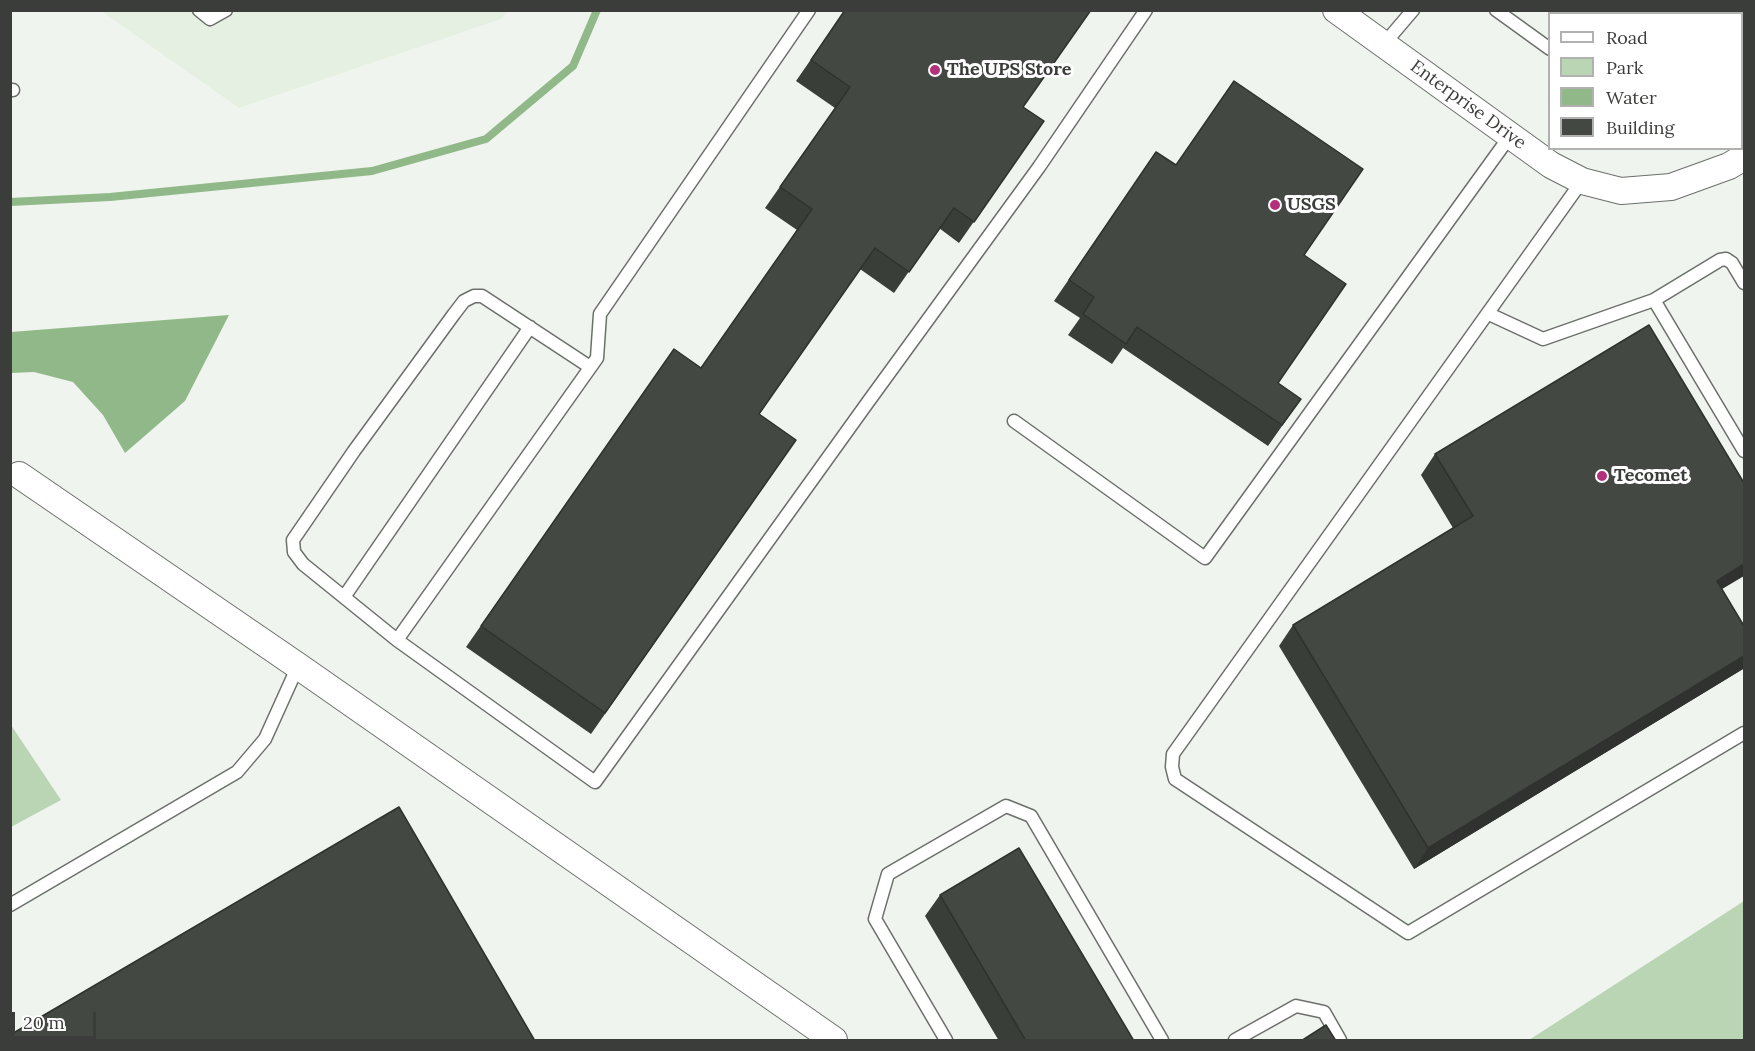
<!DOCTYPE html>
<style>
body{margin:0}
#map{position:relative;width:1755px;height:1051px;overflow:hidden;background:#eff4ee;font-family:Lora,serif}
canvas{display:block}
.frame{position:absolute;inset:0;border:12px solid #3b3d3a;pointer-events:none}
.legend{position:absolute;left:1548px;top:12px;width:195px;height:138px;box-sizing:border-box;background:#fff;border:2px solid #b1b1b0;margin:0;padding:8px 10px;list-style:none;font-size:18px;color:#3b3d3a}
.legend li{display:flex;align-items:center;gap:12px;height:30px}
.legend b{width:30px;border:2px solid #b1b1b0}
.scale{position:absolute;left:12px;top:1012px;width:84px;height:27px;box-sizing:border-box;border:3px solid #3b3d3a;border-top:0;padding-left:8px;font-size:18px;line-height:21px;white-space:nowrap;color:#3b3d3a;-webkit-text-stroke:4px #fff;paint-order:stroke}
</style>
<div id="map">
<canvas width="1755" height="1051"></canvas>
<div class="frame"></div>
<ul class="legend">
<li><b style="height:8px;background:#fff"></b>Road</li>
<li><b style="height:16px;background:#bad5b4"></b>Park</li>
<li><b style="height:16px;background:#91b888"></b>Water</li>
<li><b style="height:16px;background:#434842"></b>Building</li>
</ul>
<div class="scale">20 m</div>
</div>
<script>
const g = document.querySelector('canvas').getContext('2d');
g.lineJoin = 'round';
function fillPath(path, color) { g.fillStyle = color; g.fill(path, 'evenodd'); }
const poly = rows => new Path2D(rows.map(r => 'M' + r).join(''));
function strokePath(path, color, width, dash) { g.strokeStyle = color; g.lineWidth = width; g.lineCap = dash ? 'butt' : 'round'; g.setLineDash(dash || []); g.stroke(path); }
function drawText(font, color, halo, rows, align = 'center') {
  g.font = font + ' Lora,serif'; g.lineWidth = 6; g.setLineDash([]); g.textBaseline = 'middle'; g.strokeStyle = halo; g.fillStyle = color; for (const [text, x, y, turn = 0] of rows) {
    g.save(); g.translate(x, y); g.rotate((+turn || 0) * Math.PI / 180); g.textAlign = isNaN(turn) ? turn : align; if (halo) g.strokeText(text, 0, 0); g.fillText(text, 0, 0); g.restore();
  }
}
const built = poly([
 [101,11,508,11,501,19,239,108]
]);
const green = poly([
 [11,725,61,800,11,827,10,827],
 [1744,901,1744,1040,1529,1040]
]);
const water = poly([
 [229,315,185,401,125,453,103,415,73,382,34,372,11,373,11,332]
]);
const stream = poly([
 [10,202,110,197,372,171,486,139,573,66,597,10]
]);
const service = poly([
 [199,10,210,19,226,10],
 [809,10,600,314,597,358,397,640,595,782,868,402,1039,167,1146,10],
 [1496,10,1550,49],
 [1384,44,1413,10],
 [1742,52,1744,50],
 [10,90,13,90],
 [1582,181,1173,754,1172,767,1175,779,1408,933,1744,733],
 [1654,300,1744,451],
 [1489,314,1543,339,1654,300,1720,260,1726,259,1732,263,1744,283],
 [1014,421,1205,558,1510,136],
 [344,597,530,327],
 [397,640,303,564,294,552,293,540,354,451,454,314,464,301,474,296,482,296,590,367],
 [10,905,237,772,265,739,298,666],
 [946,1040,875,919,888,874,1006,806,1031,816,1162,1040],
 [1235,1040,1296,1006,1324,1012,1340,1040]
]);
const minor = poly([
 [1336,10,1551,165,1582,181,1621,191,1671,187,1729,166,1744,157],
 [19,475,298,666,834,1040]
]);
const wall = poly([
 [845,10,1023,107,1044,121,959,243,939,228,894,293,860,269,759,414,796,440,591,734,466,647,674,349,701,368,797,230,765,208,835,108,796,81],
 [1611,10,1684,10,1682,14,1611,14],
 [1156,152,1304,255,1278,383,1301,399,1268,446,1123,348,1112,364,1068,335,1080,318,1054,301],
 [1435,454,1722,589,1744,626,1744,667,1743,669,1414,869,1279,646,1293,625,1453,528,1421,475],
 [940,895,1134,1041,999,1041,925,916]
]);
const shadedWall = poly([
 [1650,10,1684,10,1682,14,1636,14],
 [1744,564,1744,576,1702,601,1717,581],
 [1744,656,1744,667,1743,669,1414,869,1428,848]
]);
const building = poly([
 [845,10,1091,10,1023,107,1044,121,974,222,954,208,909,272,875,248,759,414,796,440,605,713,481,626,674,349,701,368,812,209,780,187,850,87,811,60,845,10],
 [1630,10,1650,10,1636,14,1630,14,1630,10],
 [1234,81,1363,169,1304,255,1346,284,1278,383,1301,399,1282,425,1137,327,1126,344,1083,314,1094,297,1069,280,1156,152,1176,165,1234,81],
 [1649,325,1744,483,1744,564,1717,581,1744,626,1744,656,1428,848,1293,625,1473,516,1435,454,1649,325],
 [399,807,535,1041,10,1041,10,1035,399,807],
 [1019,848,1134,1041,1026,1041,940,895,1019,848],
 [1326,1025,1336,1041,1301,1041,1326,1025]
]);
const markers = [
 [935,70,6,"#b3317b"],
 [1275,205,6,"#b3317b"],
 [1602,476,6,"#b3317b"]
];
const poiNames = [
 ["The UPS Store",947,70],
 ["USGS",1287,205],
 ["Tecomet",1614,476]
];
const streetNames = [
 ["Enterprise Drive",1468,105,36]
];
fillPath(built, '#e5f0e2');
fillPath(green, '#bad5b4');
fillPath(water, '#91b888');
strokePath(stream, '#91b888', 8);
strokePath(service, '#6b706a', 15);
strokePath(minor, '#6b706a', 28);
strokePath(service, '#fff', 12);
strokePath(minor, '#fff', 26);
fillPath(wall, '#3a3e39');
fillPath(shadedWall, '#2f322e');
fillPath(building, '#434842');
strokePath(building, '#2f322e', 1.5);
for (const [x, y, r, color] of markers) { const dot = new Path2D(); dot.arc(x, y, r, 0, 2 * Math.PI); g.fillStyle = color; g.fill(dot); strokePath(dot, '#fff', 2); }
drawText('bold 18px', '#3b3d3a', '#fff', poiNames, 'left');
drawText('18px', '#3b3d3a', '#fff', streetNames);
</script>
